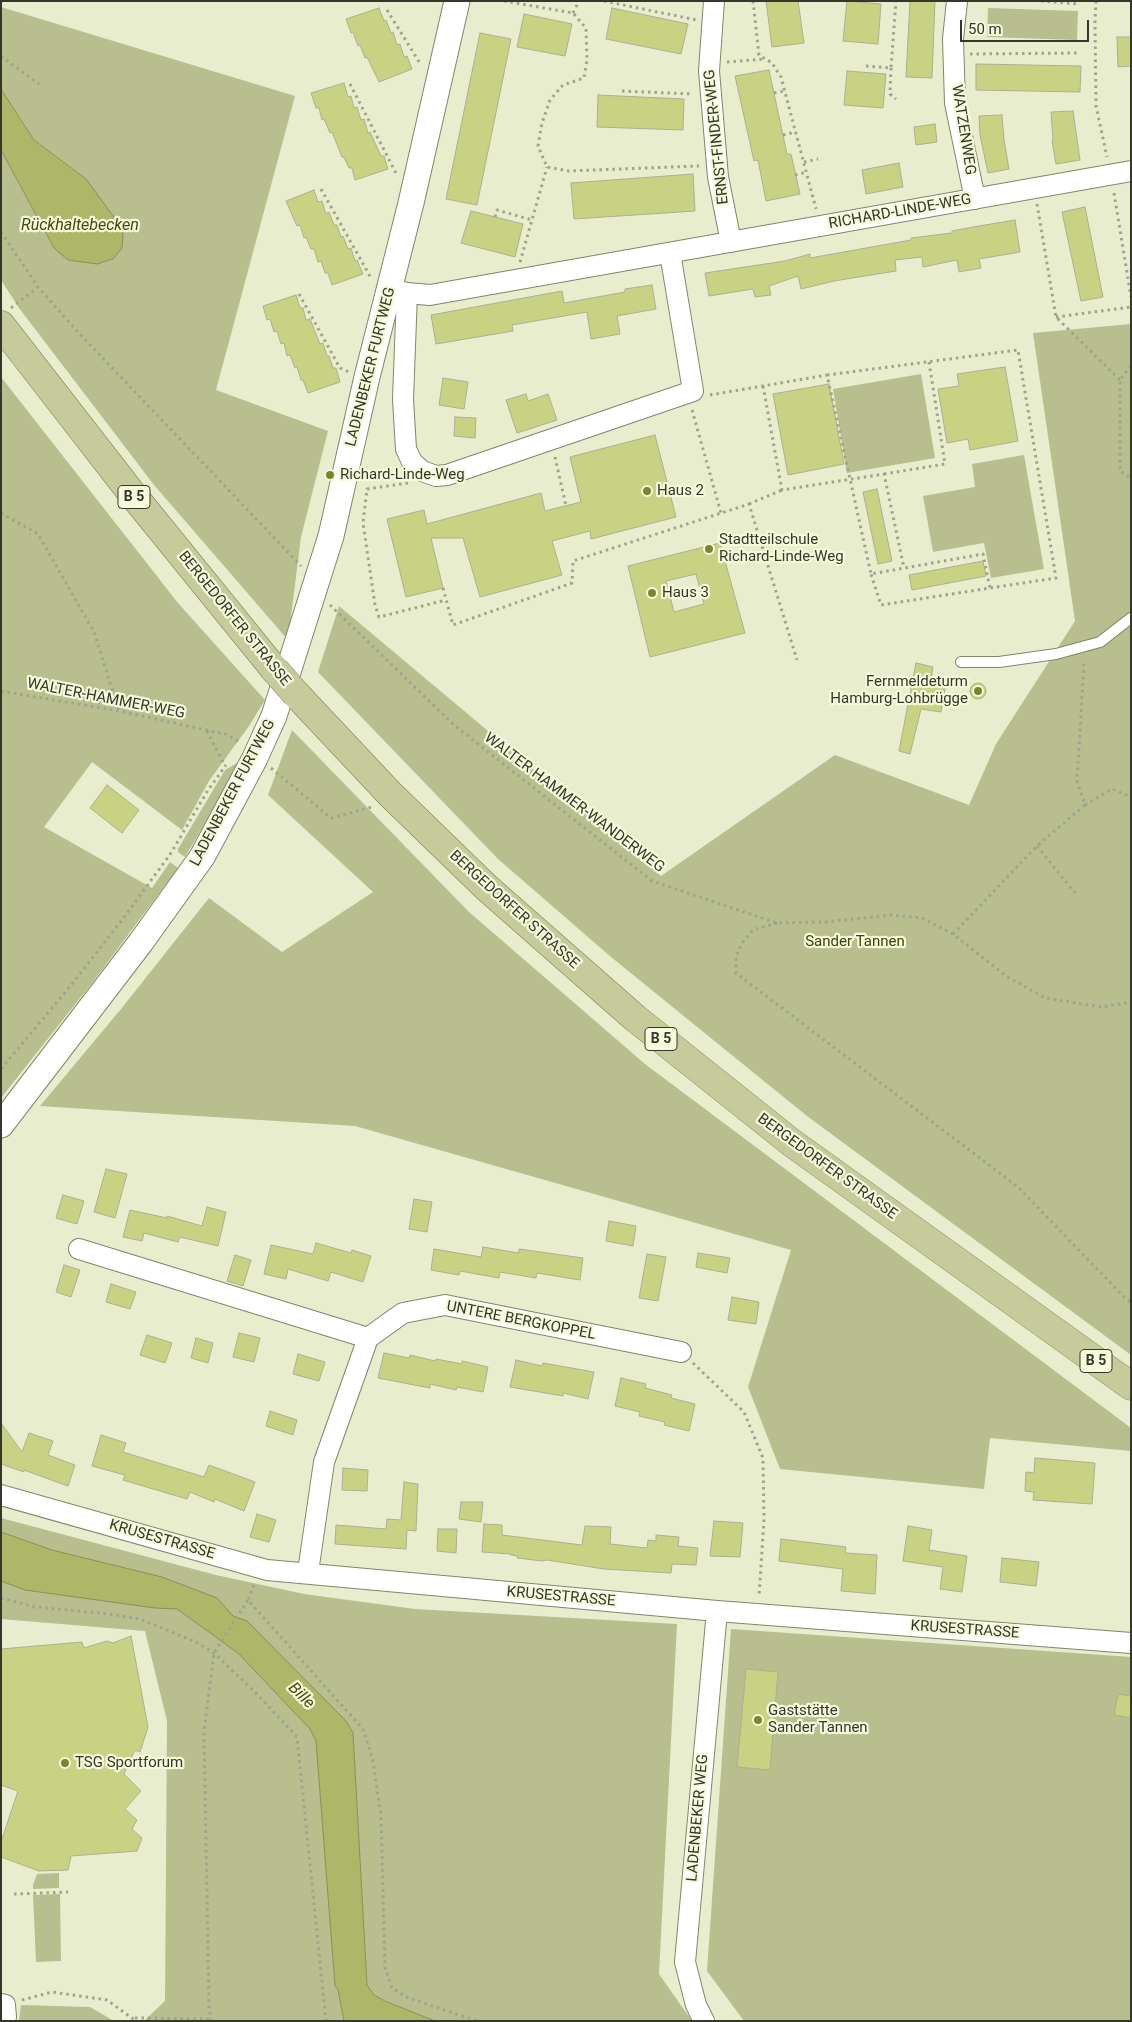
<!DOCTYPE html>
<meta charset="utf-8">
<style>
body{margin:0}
#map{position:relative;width:1132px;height:2022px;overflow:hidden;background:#e8edcd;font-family:Roboto,sans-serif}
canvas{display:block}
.frame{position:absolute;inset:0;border:2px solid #36372b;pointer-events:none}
.scale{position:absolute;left:960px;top:20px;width:129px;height:22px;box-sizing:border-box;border:2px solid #36372b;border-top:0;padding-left:6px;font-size:15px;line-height:18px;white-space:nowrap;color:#36372b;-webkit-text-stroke:4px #f5fada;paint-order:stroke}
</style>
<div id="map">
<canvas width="1132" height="2022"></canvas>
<div class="frame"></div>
<div class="scale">50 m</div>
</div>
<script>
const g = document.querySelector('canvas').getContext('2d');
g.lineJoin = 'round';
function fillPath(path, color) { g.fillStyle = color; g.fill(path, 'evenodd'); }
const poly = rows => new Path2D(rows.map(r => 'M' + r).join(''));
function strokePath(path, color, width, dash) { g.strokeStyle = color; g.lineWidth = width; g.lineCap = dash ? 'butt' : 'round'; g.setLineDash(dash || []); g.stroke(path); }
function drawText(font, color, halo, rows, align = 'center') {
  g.font = font + ' Roboto,sans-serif'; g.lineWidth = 4.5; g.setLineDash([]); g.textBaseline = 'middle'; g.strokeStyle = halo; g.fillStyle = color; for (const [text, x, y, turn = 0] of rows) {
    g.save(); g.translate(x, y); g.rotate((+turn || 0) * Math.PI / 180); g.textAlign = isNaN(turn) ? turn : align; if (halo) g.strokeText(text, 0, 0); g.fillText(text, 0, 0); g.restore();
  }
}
const green = poly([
 [1,7,295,96,216,390,328,431,301,537,288,640,154,485,19,308,1,280,1,150,54,248,86,179,34,140,1,89],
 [988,8,1078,11,1077,40,987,37],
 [1131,324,1131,1355,807,1116,611,957,498,859,318,672,339,606,661,876,835,755,969,805,996,744,1075,621,1033,333],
 [921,374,935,458,847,473,833,389],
 [1,377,178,603,265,700,249,726,209,781,182,830,92,762,44,827,152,888,170,862,178,868,92,983,1,1098],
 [1024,455,1044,569,991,578,984,543,933,552,923,496,975,487,972,464],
 [292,730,469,912,645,1064,1131,1428,1131,1451,990,1438,984,1489,780,1469,748,1387,791,1250,355,1126,40,1106,121,1009,209,898,282,952,373,892,268,795],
 [237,763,237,768,185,857,178,852,178,849,225,770],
 [1,1518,216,1575,304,1594,415,1609,677,1624,659,1974,692,2021,435,2021,385,2001,374,1995,367,1985,338,1990,344,2021,144,2021,165,2001,167,1721,145,1631,1,1619],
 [731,1629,1131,1657,1131,2021,744,2021,707,1971],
 [59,1873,59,1888,33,1889,33,1885,37,1874],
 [60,1894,61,1961,36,1962,33,1895],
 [21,2005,90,2007,114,2021,19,2021]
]);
const water = poly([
 [1,89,34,140,86,179,119,224,123,235,122,248,113,259,97,264,68,260,54,248,1,150,1,89],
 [1,1532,52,1550,162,1577,217,1598,233,1616,247,1621,346,1721,353,1733,367,1985,374,1995,385,2001,435,2021,344,2021,338,1990,335,1986,316,1741,310,1729,238,1653,177,1609,155,1608,25,1590,1,1581,1,1532]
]);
const building = poly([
 [766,1,798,1,804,43,772,47,766,1],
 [847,1,881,4,878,44,843,41,847,1],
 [910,1,935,1,932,78,906,77,910,1],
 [379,8,384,21,386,20,391,33,393,32,397,45,400,44,404,57,407,56,412,69,379,82,367,57,365,58,360,45,358,46,353,32,351,33,346,19,379,8],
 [612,8,688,24,681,54,606,39,612,8],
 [524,14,572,24,565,56,517,47,524,14],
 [480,33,511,39,477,205,446,199,480,33],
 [1117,37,1131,37,1131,66,1118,67,1117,37],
 [976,64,1081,66,1080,92,976,90,976,64],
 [769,70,787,154,791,154,800,194,766,201,758,160,754,161,735,76,769,70],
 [847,71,886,74,883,108,844,105,847,71],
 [344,83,348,97,351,96,354,108,357,107,361,120,364,119,368,133,370,132,381,156,384,156,388,169,355,180,352,168,349,168,344,157,342,157,332,132,330,133,324,119,322,120,319,108,316,108,311,93,344,83],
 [598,95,684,99,683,130,597,127,598,95],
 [1073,111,1080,160,1056,164,1052,141,1053,141,1051,112,1073,111],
 [1002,115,1004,140,1009,169,988,173,980,135,979,116,1002,115],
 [935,124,937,142,916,145,914,127,935,124],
 [899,163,903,187,866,194,862,170,899,163],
 [693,174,695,211,574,219,571,183,693,174],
 [314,190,318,202,322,201,326,214,329,212,334,225,337,225,341,237,343,236,348,249,351,248,355,261,357,260,363,274,332,285,328,273,325,273,321,261,318,262,314,249,311,249,306,237,304,238,300,225,297,226,286,201,314,190],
 [1085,207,1103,297,1081,301,1062,212,1085,207],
 [471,211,523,224,515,257,461,243,471,211],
 [1015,220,1020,252,979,259,981,268,959,272,957,260,923,267,922,257,895,260,896,271,834,281,801,289,798,276,769,286,771,295,755,297,753,289,709,296,705,273,785,261,810,254,810,258,911,240,911,238,952,233,952,231,973,227,1015,220],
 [652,285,656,309,617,316,620,334,591,339,587,312,512,325,513,331,436,344,431,315,562,291,564,303,625,292,625,289,652,285],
 [296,295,300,308,303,308,306,320,310,319,320,344,323,343,327,356,329,356,333,368,336,368,340,382,308,393,303,380,301,380,297,367,295,368,290,355,287,356,284,343,281,344,277,331,274,332,270,319,267,320,263,306,296,295],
 [1005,367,1018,441,970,450,968,439,947,443,938,389,959,386,957,374,1005,367],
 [443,378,468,382,464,409,439,405,443,378],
 [829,384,844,464,788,475,773,394,829,384],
 [526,394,528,401,548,394,557,420,517,433,506,400,526,394],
 [455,417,476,418,475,438,454,436,455,417],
 [655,435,676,517,591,539,590,531,552,541,562,575,480,597,463,538,431,538,443,588,406,597,387,519,424,510,427,524,541,493,545,511,581,502,570,457,655,435],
 [877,489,892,561,878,564,863,492,877,489],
 [720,543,745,633,650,657,628,566,720,543],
 [696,574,704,604,674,612,666,581,696,574],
 [983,561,986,576,912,590,909,575,983,561],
 [916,663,933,667,931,680,946,683,941,712,921,709,910,754,899,751,916,663],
 '970 691a8 8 0 1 1 16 0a8 8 0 1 1-16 0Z',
 [107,785,139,810,122,833,90,808,107,785],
 [106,1169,127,1174,115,1218,94,1212,106,1169],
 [63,1195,84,1201,77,1224,56,1218,63,1195],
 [414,1199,432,1202,427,1232,409,1229,414,1199],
 [207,1207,226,1212,218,1246,180,1237,178,1242,144,1233,142,1241,123,1237,130,1210,167,1218,167,1216,202,1226,207,1207],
 [609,1221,636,1226,633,1246,606,1241,609,1221],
 [316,1243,351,1253,352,1250,371,1256,363,1282,331,1272,328,1281,288,1269,286,1279,264,1274,271,1245,313,1254,316,1243],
 [483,1247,519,1253,519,1249,583,1258,580,1280,537,1273,536,1278,500,1272,499,1278,460,1271,459,1275,431,1270,434,1249,481,1257,483,1247],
 [698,1253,730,1258,727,1273,696,1267,698,1253],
 [647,1254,666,1257,658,1301,639,1298,647,1254],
 [235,1255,251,1260,243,1286,227,1281,235,1255],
 [64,1265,80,1270,71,1297,56,1292,64,1265],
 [111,1284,136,1292,130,1309,106,1302,111,1284],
 [732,1297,759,1302,756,1324,728,1320,732,1297],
 [239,1333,260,1338,254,1362,233,1357,239,1333],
 [147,1335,172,1343,165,1363,140,1355,147,1335],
 [196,1338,213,1343,208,1363,191,1358,196,1338],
 [384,1353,409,1358,410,1355,435,1361,436,1359,462,1364,462,1361,488,1367,483,1392,457,1387,456,1390,430,1384,430,1388,378,1378,384,1353],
 [298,1354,325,1362,319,1381,293,1374,298,1354],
 [516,1360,542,1366,543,1363,594,1372,588,1399,563,1393,563,1396,510,1387,516,1360],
 [621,1378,646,1384,645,1388,672,1395,671,1398,695,1404,689,1431,664,1425,665,1422,639,1416,640,1412,615,1406,621,1378],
 [270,1411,297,1420,293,1435,266,1426,270,1411],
 [1,1423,22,1452,29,1433,53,1441,48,1455,75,1465,68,1486,24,1470,24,1472,1,1464,1,1423],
 [101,1435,126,1443,123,1452,204,1477,209,1465,255,1482,244,1511,215,1499,214,1502,190,1492,187,1499,123,1480,125,1475,92,1466,101,1435],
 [1035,1458,1095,1463,1092,1504,1033,1500,1034,1492,1025,1491,1026,1472,1034,1473,1035,1458],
 [343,1468,368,1470,367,1491,342,1490,343,1468],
 [404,1482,418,1484,416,1531,407,1530,406,1549,335,1544,336,1525,386,1529,387,1519,401,1520,404,1482],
 [461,1502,483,1502,481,1522,459,1519,461,1502],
 [257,1514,276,1520,269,1542,250,1537,257,1514],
 [714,1521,743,1523,740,1557,710,1556,714,1521],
 [484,1524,502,1525,502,1535,582,1545,585,1526,611,1527,610,1544,647,1548,648,1540,656,1541,656,1535,679,1537,678,1546,698,1548,696,1565,672,1564,671,1573,604,1569,547,1560,542,1561,517,1558,518,1556,511,1555,511,1554,482,1552,484,1524],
 [908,1526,932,1530,929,1550,967,1556,962,1592,940,1589,943,1567,903,1561,908,1526],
 [438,1529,457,1529,456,1553,437,1551,438,1529],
 [781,1539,846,1547,845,1553,877,1555,875,1594,841,1591,843,1569,779,1561,781,1539],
 [1002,1558,1039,1562,1036,1586,1000,1582,1002,1558],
 [131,1636,148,1727,140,1752,135,1750,124,1774,141,1791,125,1809,137,1820,132,1829,142,1838,137,1851,71,1856,68,1870,39,1871,1,1857,1,1842,18,1791,1,1785,1,1649,82,1642,84,1648,107,1641,113,1643,131,1636],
 [746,1669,778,1672,770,1770,737,1767,746,1669],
 [1118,1694,1131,1696,1131,1718,1114,1715,1118,1694]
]);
const path = poly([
 [504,1,573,13,586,28,587,60,584,78,563,85,550,100,542,123,538,146,547,167,569,171,699,166],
 [604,1,697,20],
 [753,1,759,55,772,63,781,77,816,209],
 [1041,1,1080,4],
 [1096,1,1095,20,1096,106,1107,157],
 [387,10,421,65],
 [573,13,579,1],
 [970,54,1077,53],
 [1,56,39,84],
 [727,62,764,59],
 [866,66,891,68,896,1],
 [891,68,890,94,896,99],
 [350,84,397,175],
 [622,91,693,94],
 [774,93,785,91],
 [783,135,796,132],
 [804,162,818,159],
 [795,175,807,172],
 [321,189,371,278],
 [1114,193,1131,297],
 [1037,204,1056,317,1120,380],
 [495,217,497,210,532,220],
 [1,232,38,287,77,331,301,566],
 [520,262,547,167],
 [299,294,340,368,349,372],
 [11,308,38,287],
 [1056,317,1131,307],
 [1131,366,1120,380,1120,471,1131,478],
 [827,375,1018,350,1056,578,990,588],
 [763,386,782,490,884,474,904,568],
 [710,395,827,375,871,574,983,554,990,588,881,605,871,574],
 [692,410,721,513],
 [555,457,566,506],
 [884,474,945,464,929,362],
 [408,483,367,489,363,523,375,605,379,617,446,600],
 [749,504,782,490],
 [1,513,38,534,94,632,119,711],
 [443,588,453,625,572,583,573,561,749,504,797,660],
 [330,605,454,725,652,881,777,923,825,922,891,915,922,918,953,934,1006,976,1045,998,1101,1007,1131,1002],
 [1,691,119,711,225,734,240,742],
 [207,731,225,766],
 [271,768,331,818,372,807],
 [1085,805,1112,789,1131,797],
 [1037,846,1075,893],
 [777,923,753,930,743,942,736,956,736,973,1018,1187,1126,1299,1131,1302],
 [953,934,1037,846,1085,805,1077,781,1084,663,1086,660],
 [1,1069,72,984,125,916,171,853,208,790,226,765],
 [693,1363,744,1412,763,1458,764,1520,759,1596],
 [254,1585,248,1600,363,1729,373,1761,381,1816,385,1968,392,1988,406,1997,477,2021],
 [1,1598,35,1607,109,1614,140,1619,196,1642,214,1653,255,1692,297,1737,326,2021],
 [14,1894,68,1892],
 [22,2000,52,1992,107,2000,136,2021],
 [135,2018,211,2019],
 [211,2021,209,2007,204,1732,214,1653,248,1600]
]);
const service = poly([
 [961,662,999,662,1056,654,1100,642,1131,618]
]);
const minor = poly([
 [714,1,709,71,718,177,731,242],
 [957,1,953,39,955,103,975,199],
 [390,289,407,293,430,295,1131,171],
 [407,293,403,399,406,449,412,462,422,471,436,476,447,475,693,391,670,253],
 [79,1249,368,1338,403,1313,445,1305,681,1352],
 [1,1495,267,1570,717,1611,1131,1643],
 [308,1572,324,1462,368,1338],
 [1,2004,5,2005,6,2017,4,2021],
 [704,2021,696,2005,685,1962,717,1611]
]);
const tertiary = poly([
 [1,1125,141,942,202,857,254,760,274,716,331,536,367,377,411,203,457,1]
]);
const primary = poly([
 [1,325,133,495,275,670],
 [296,694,390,794,487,888,635,1018,792,1143,1131,1386]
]);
const primaryBridge = poly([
 [275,670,296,694]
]);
const markers = [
 [330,475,5,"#7d8430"],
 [647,491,5,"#7d8430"],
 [709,549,5,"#7d8430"],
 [652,593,5,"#7d8430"],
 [978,691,5,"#7d8430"],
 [758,1720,5,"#7d8430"],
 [65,1763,5,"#7d8430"]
];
const shields = [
 [134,497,32],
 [661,1039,32],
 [1096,1361,32]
];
const shieldNames = [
 ["B 5",134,497],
 ["B 5",661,1039],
 ["B 5",1096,1361]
];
const streetNames = [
 ["WATZENWEG",963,130,81],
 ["ERNST-FINDER-WEG",717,137,-96],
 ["RICHARD-LINDE-WEG",900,212,-10],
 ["LADENBEKER FURTWEG",371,367,-76],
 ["BERGEDORFER STRASSE",234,619,51],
 ["WALTER-HAMMER-WEG",106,699,11],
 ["LADENBEKER FURTWEG",233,793,-62],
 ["WALTER HAMMER-WANDERWEG",574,803,37],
 ["BERGEDORFER STRASSE",514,910,42],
 ["BERGEDORFER STRASSE",827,1167,36],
 ["UNTERE BERGKOPPEL",521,1321,11],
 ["KRUSESTRASSE",162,1540,16],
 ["KRUSESTRASSE",561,1597,5],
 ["KRUSESTRASSE",965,1630,4],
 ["LADENBEKER WEG",698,1818,-85]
];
const poiNames = [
 ["Richard-Linde-Weg",340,475],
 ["Haus 2",657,491],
 ["Stadtteilschule",719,540],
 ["Richard-Linde-Weg",719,557],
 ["Haus 3",662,593],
 ["Fernmeldeturm",968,682,"right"],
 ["Hamburg-Lohbrügge",968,699,"right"],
 ["Gaststätte",768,1711],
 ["Sander Tannen",768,1728],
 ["TSG Sportforum",75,1763]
];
const parkNames = [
 ["Sander Tannen",855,942]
];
const waterNames = [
 ["Rückhaltebecken",80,226],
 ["Bille",301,1696,45]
];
fillPath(green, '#b8be8e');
fillPath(water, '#aeb668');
strokePath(water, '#8a9056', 1);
fillPath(building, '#c9d283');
strokePath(building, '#abaf91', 1);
strokePath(service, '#828669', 12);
strokePath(minor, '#828669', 22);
strokePath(tertiary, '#828669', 27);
strokePath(primary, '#7c8148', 29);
strokePath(path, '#a0a38b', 3, [2.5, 4]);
strokePath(service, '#fff', 10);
strokePath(minor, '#fff', 20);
strokePath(tertiary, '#fff', 25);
strokePath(primary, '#c7cb9b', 28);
strokePath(primaryBridge, '#7c8148', 29, []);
strokePath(primaryBridge, '#c7cb9b', 28);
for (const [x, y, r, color] of markers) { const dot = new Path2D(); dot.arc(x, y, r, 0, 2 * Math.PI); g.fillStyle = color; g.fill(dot); strokePath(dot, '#f5fada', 2); }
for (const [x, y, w] of shields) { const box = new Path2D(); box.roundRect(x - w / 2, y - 11.5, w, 23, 4); g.fillStyle = '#f5fada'; g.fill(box); strokePath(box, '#36372b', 1); }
drawText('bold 14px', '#36372b', null, shieldNames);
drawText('15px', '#36372b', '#f5fada', streetNames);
drawText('15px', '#36372b', '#f5fada', poiNames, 'left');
drawText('15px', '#3f4304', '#f5fada', parkNames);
drawText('italic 16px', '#454a0e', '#f5fada', waterNames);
</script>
